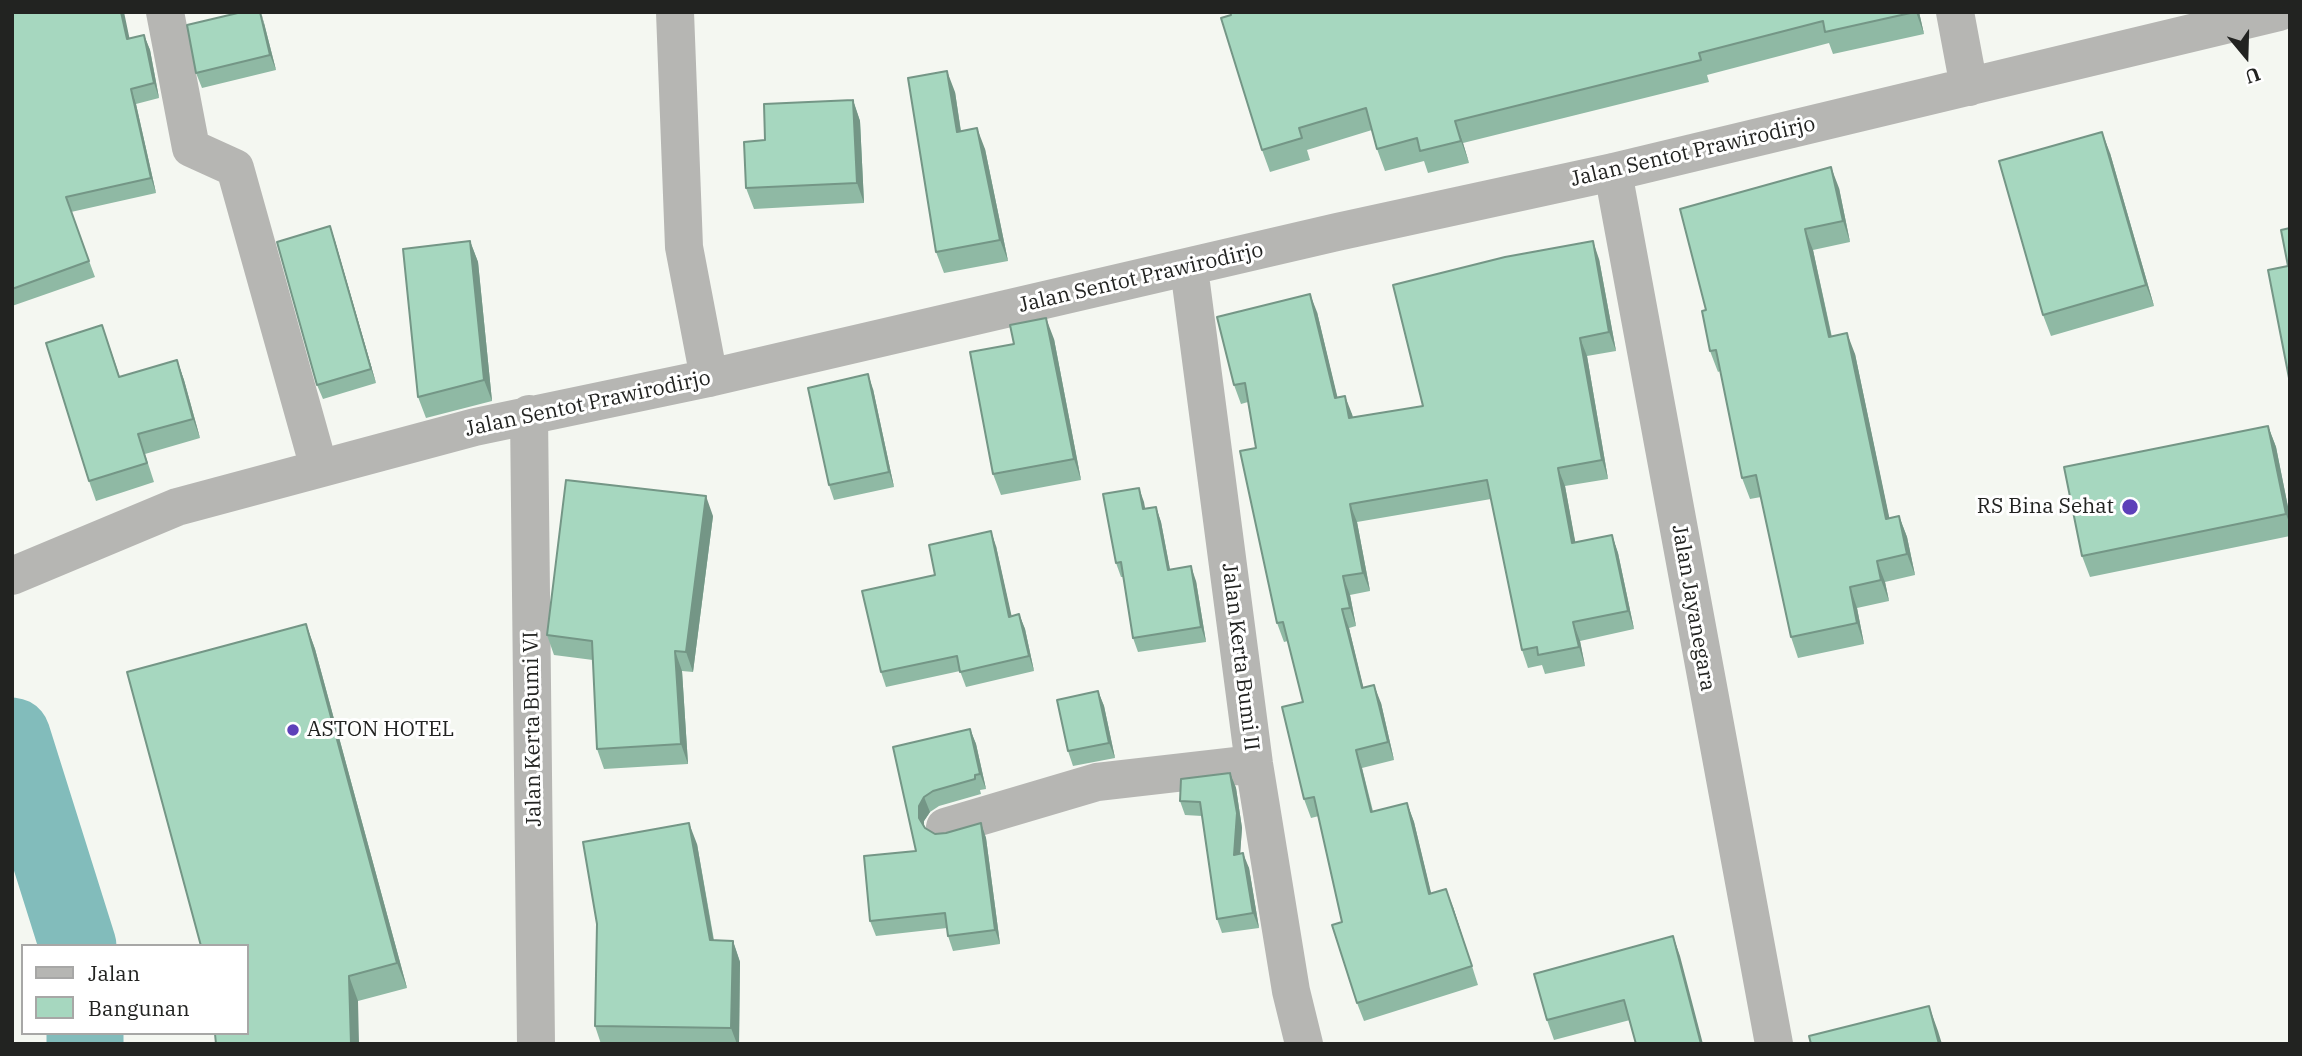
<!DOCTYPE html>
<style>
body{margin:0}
#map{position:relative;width:2302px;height:1056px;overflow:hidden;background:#f4f7f1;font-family:"IBM Plex Serif",serif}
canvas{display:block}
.frame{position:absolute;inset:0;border:14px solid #222321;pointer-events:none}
.legend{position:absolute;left:21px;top:944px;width:228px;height:91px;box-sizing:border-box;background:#fff;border:2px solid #a7a7a6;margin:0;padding:9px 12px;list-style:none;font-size:21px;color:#222321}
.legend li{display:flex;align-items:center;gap:14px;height:35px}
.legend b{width:35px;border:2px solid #a7a7a6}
.north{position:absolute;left:2211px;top:21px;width:70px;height:70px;-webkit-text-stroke:5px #fff;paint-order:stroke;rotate:161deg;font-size:19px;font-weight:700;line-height:28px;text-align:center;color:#222321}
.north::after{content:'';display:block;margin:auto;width:24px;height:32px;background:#222321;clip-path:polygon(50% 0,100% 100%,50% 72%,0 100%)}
</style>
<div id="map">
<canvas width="2302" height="1056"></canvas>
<div class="frame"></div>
<ul class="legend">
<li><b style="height:9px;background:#b6b6b3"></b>Jalan</li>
<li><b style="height:19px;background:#a6d7bf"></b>Bangunan</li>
</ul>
<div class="north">U</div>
</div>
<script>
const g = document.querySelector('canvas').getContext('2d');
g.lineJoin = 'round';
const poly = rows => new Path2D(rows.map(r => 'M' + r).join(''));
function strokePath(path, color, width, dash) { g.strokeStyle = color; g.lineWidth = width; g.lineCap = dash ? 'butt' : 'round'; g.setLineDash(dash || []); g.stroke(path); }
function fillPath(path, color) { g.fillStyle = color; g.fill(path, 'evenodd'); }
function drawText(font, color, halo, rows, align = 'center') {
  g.font = font + ' "IBM Plex Serif",serif'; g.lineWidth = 6; g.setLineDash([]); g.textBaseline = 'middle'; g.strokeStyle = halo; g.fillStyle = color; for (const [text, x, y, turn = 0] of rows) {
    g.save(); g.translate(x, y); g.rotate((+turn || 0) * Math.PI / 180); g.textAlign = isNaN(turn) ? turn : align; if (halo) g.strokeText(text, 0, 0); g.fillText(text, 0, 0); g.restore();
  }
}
const river = poly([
 [12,736,78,946],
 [85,1033,85,1044]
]);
const minor = poly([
 [165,12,191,148,235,168,319,468],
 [675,12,684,247,709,378],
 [1955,12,1969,87],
 [1613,172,1774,1044],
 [1189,268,1254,764,1291,991,1304,1044],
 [529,414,536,1044],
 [12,576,177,507,475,427,709,378,1337,232,1613,172,2279,12],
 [945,827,1097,782,1254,764]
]);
const wall = poly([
 [12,12,129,39,144,35,150,50,159,98,136,104,156,193,71,212,95,277,12,306],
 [1919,12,1924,34,1833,54,1829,43,1707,75,1709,82,1463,143,1469,163,1428,173,1424,161,1385,171,1377,149,1372,130,1307,150,1310,160,1270,172,1262,150,1231,15],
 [264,23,276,70,202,88,196,73],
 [955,92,961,131,985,149,1008,261,944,273,936,252],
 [853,100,860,121,864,203,754,209,746,188,765,140],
 [2110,153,2154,306,2051,336,2043,315],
 [1839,188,1850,242,1813,250,1832,337,1855,354,1889,518,1899,516,1907,537,1915,575,1885,582,1889,601,1857,608,1864,644,1798,658,1791,637,1761,497,1750,499,1742,478,1720,371,1718,372,1710,351,1706,310],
 [330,226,335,241,376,383,323,399,317,385],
 [470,241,478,262,492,401,426,418,418,397],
 [1599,259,1616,351,1587,356,1608,479,1565,486,1575,542,1612,535,1618,553,1634,629,1580,641,1585,666,1545,674,1542,665,1528,668,1522,650,1491,499,1357,522,1370,591,1350,595,1356,626,1349,628,1363,687,1381,703,1394,760,1362,768,1373,811,1407,803,1414,822,1431,894,1453,907,1478,985,1364,1021,1357,1003,1342,922,1319,816,1311,818,1304,799,1303,702,1288,641,1284,642,1277,623,1256,448,1248,402,1241,404,1234,385,1317,312,1337,397,1352,414,1353,417,1423,406],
 [102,325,120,377,177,360,184,380,200,438,145,454,154,482,96,501,89,481],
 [1054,339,1081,480,1001,495,993,474],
 [873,389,894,487,834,500,829,485],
 [2268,426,2276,447,2290,517,2290,536,2090,577,2082,556],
 [1139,488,1145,509,1156,507,1161,522,1170,570,1196,581,1206,642,1138,652,1133,638,1124,577,1121,577,1116,563],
 [713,516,693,672,682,671,688,764,604,769,597,749,593,660,554,655,547,635],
 [996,546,1011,616,1019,614,1025,629,1034,671,966,687,960,671,886,687,881,672,935,575],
 [306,624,315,649,407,988,358,1001,225,1034],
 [1098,691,1104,706,1115,758,1073,766,1068,751],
 [970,729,976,744,986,789,980,790,981,794,939,806,930,812,924,821,924,827,925,828,935,834,946,833,981,823,986,838,1000,944,953,951,948,936,947,928,876,936,870,921,916,851,893,747],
 [1230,773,1236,788,1242,828,1240,854,1249,868,1259,928,1222,933,1217,919,1202,816,1185,815,1180,801],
 [697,844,714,940,733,941,740,962,739,1044,601,1044,595,1026],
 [1680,956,1630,1020,1554,1040,1547,1020]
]);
const shadedWall = poly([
 [121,12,124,12,133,55,127,39],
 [261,12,264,23,276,70,270,55],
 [1916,12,1919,12,1924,34],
 [144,35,150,50,159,98,154,83],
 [947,71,955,92,964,153,957,132],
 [131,89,136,104,156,193,151,178],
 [853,100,860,121,864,203,857,183],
 [1455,121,1463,143,1469,163,1461,141],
 [977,128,985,149,1008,261,1000,240],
 [2102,132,2110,153,2154,306,2146,285],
 [1831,167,1839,188,1850,242,1843,221],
 [330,226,335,241,376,383,371,369],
 [1805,229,1813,250,1836,358,1829,337],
 [470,241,478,262,492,401,484,380],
 [1593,241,1599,259,1616,351,1609,332],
 [1310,294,1317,312,1342,416,1335,398],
 [1046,318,1054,339,1081,480,1074,459],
 [1847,333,1855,354,1894,540,1886,519],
 [1580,338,1587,356,1608,479,1602,460],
 [177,360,184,380,200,438,193,419],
 [868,374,873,389,894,487,889,472],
 [1345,396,1352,414,1356,436,1349,418],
 [2268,426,2276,447,2290,517,2290,525,2286,514],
 [1558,468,1565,486,1579,562,1572,543],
 [1139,488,1144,502,1148,524,1143,509],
 [706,496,713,516,693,672,686,652],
 [1350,504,1357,522,1370,591,1363,573],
 [1156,507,1161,522,1173,585,1168,570],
 [1899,516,1907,537,1915,575,1907,554],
 [991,531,996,546,1015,631,1009,617],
 [1612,535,1618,553,1634,629,1628,611],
 [1877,561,1885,582,1889,601,1881,580],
 [1191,566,1196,581,1206,642,1201,627],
 [1343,576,1350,595,1356,626,1350,608],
 [1850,587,1857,608,1864,644,1857,623],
 [1342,609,1349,628,1368,706,1362,688],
 [1019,614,1025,629,1034,671,1029,656],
 [1573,622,1580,641,1585,666,1579,647],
 [306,624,315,649,407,988,397,963],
 [675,651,682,671,688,764,681,744],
 [1374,685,1381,703,1394,760,1388,742],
 [1098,691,1104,706,1115,758,1109,743],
 [970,729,976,744,986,789,980,774],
 [1356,750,1362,768,1377,831,1371,812],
 [1230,773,1236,788,1242,828,1239,870,1234,855],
 [924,797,930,812,924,821,924,833,919,818,919,806],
 [1407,803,1414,822,1436,913,1429,894],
 [689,823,697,844,717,961,710,940],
 [981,823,986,838,1000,944,995,930],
 [1243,853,1249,868,1259,928,1253,913],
 [1446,889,1453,907,1478,985,1472,966],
 [1673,936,1680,956,1703,1044,1701,1044],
 [733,941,740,962,739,1044,737,1044,731,1028],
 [349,976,358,1001,359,1044,351,1044],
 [1929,1006,1938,1031,1942,1044,1939,1044]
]);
const building = poly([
 [12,12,121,12,127,39,144,35,154,83,131,89,151,178,66,197,89,261,12,289,12,12],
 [242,12,260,12,270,55,196,73,187,25,242,12],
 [1230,12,1915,12,1825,32,1823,21,1699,53,1701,60,1455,121,1461,141,1420,151,1417,138,1377,149,1366,108,1299,128,1302,138,1262,150,1221,18,1231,15,1230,12],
 [947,71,957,132,977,128,1000,240,936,252,908,78,947,71],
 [853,100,857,183,746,188,744,142,765,140,764,104,853,100],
 [2102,132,2146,285,2043,315,1999,161,2102,132],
 [1831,167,1843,221,1805,229,1829,337,1847,333,1886,519,1899,516,1907,554,1877,561,1881,580,1850,587,1857,623,1791,637,1756,475,1742,478,1716,350,1710,351,1702,311,1706,310,1680,209,1831,167],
 [330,226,371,369,317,385,277,242,330,226],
 [2290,228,2290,378,2289,378,2268,270,2288,266,2281,230,2290,228],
 [470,241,484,380,418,397,403,249,470,241],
 [1593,241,1609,332,1580,338,1602,460,1558,468,1572,543,1612,535,1628,611,1573,622,1579,647,1538,655,1537,647,1522,650,1487,480,1350,504,1363,573,1343,576,1350,608,1342,609,1362,688,1374,685,1388,742,1356,750,1371,812,1407,803,1429,894,1446,889,1472,966,1357,1003,1332,925,1342,922,1314,797,1304,799,1282,707,1303,702,1283,622,1277,623,1240,451,1256,448,1245,383,1234,385,1217,317,1310,294,1335,398,1345,396,1349,418,1423,406,1393,285,1505,257,1593,241],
 [1046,318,1074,459,993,474,970,352,1014,344,1010,325,1046,318],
 [102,325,119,377,177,360,193,419,138,434,147,463,89,481,46,343,102,325],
 [868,374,889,472,829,485,808,388,868,374],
 [2268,426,2286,514,2082,556,2064,467,2268,426],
 [566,480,706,496,686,652,675,651,681,744,597,749,592,641,547,635,566,480],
 [1139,488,1143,509,1156,507,1168,570,1191,566,1201,627,1133,638,1121,562,1116,563,1103,494,1139,488],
 [991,531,1009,617,1019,614,1029,656,960,672,957,656,881,672,862,591,935,575,929,545,991,531],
 [306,624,397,963,349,976,351,1044,216,1044,215,1034,247,1033,247,946,201,946,127,672,306,624],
 [1098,691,1109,743,1068,751,1057,700,1098,691],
 [970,729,980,774,975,775,975,779,933,791,924,797,919,806,919,818,925,828,935,834,946,833,981,823,995,930,948,936,945,913,870,921,864,856,916,851,893,747,970,729],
 [1230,773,1237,813,1234,855,1243,853,1253,913,1217,919,1200,802,1180,801,1181,779,1230,773],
 [689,823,710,940,733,941,731,1028,595,1026,597,924,583,842,689,823],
 [1673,936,1701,1044,1636,1044,1624,1000,1547,1020,1534,974,1673,936],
 [1929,1006,1939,1044,1811,1044,1809,1036,1929,1006]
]);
const markers = [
 [2130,507,9,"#5d40b9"],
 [293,730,7,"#5d40b9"]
];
const streetNames = [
 ["Jalan Sentot Prawirodirjo",1693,152,-13],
 ["Jalan Sentot Prawirodirjo",1141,278,-13],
 ["Jalan Sentot Prawirodirjo",588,404,-12],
 ["Jalan Jayanegara",1693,608,80],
 ["Jalan Kerta Bumi II",1240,657,83],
 ["Jalan Kerta Bumi VI",533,729,-91]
];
const poiNames = [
 ["RS Bina Sehat",2114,507],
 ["ASTON HOTEL",307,730,"left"]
];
strokePath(river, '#82bcbb', 77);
strokePath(minor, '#b6b6b3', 38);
fillPath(wall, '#8fb9a4');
fillPath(shadedWall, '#749686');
fillPath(building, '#a6d7bf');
strokePath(building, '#749686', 2);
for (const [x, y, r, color] of markers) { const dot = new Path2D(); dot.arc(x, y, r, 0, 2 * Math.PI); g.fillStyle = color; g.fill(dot); strokePath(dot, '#fff', 2.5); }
drawText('21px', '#222321', '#fff', streetNames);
drawText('21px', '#222321', '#fff', poiNames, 'right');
</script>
